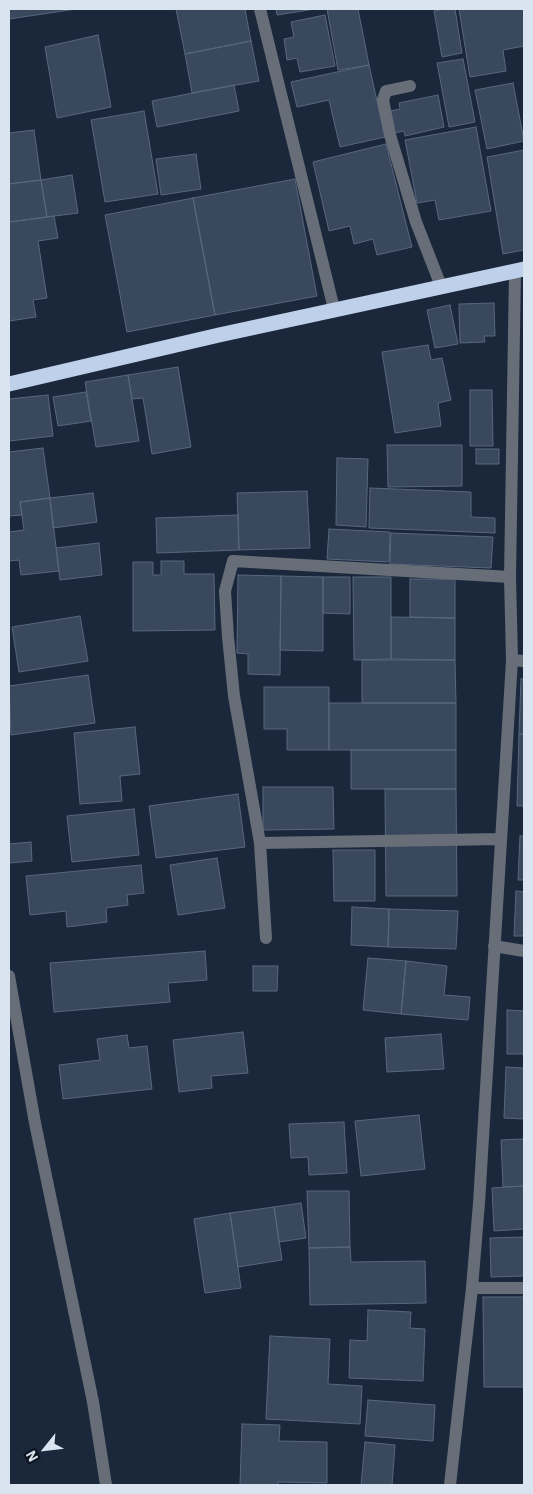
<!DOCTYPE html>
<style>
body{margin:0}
#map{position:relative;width:533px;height:1494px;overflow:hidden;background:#1b283c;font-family:"IBM Plex Sans",sans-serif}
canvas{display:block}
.frame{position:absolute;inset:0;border:10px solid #dae3f0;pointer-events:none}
.north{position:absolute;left:20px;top:1424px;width:50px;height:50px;-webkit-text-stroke:4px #0b111a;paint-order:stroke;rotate:241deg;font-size:14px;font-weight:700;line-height:20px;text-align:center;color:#dae3f0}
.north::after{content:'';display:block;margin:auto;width:18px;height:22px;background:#dae3f0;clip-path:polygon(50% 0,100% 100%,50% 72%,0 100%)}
</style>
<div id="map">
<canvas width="533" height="1494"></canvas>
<div class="frame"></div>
<div class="north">N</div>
</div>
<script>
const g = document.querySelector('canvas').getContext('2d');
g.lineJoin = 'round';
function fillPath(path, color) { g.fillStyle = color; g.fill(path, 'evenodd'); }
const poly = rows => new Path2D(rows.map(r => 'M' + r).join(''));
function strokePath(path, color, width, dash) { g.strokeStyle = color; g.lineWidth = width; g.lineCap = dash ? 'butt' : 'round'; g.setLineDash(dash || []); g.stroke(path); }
const building = poly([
 [9,9,76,9,9,19,9,9],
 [176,9,245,9,251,41,185,54,176,9],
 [276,9,315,9,277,15,276,9],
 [327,9,358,9,369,65,338,70,327,9],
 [444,9,455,9,462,53,442,57,434,11,444,9],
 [459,9,524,9,524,46,503,50,506,71,470,77,459,9],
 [325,15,335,66,300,72,297,58,287,60,284,39,294,37,291,22,325,15],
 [98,35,111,107,57,118,45,47,98,35],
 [251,41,259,81,192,93,185,54,251,41],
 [463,59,475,122,449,127,437,63,463,59],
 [369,65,385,137,340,147,329,100,297,107,291,82,369,65],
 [513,83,524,141,487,149,475,90,513,83],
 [234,85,239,111,157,127,152,101,234,85],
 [438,95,444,127,405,136,404,131,394,133,390,111,400,109,399,103,438,95],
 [144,111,158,194,105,202,91,120,144,111],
 [476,127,491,211,439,220,435,200,417,203,405,140,476,127],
 [34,130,41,180,9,184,9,133,34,130],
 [386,144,412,247,377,255,373,239,354,244,350,226,329,231,313,162,386,144],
 [524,150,524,250,503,254,487,157,524,150],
 [196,154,201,189,161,195,156,159,196,154],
 [72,175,78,213,47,217,41,180,72,175],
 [295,179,317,296,215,315,193,198,295,179],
 [41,180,47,217,9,222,9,184,41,180],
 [193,198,215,315,127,332,105,215,193,198],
 [54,216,58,238,38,241,47,298,33,300,36,317,9,321,9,222,54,216],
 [494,303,495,336,484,336,485,342,460,343,459,304,494,303],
 [450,305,458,344,435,348,427,310,450,305],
 [428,345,431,360,442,358,451,400,438,403,441,426,395,433,382,352,428,345],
 [178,367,191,447,152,454,143,398,132,399,128,375,178,367],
 [128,375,139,441,96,447,85,382,128,375],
 [470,390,492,390,493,446,470,446,470,390],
 [86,392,91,421,58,426,53,397,86,392],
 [48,395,53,436,9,441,9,399,48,395],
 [387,445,462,445,462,486,388,487,387,445],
 [43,448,50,498,20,502,22,515,9,516,9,452,43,448],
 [476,449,499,449,499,464,476,464,476,449],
 [337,458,368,459,366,527,336,525,337,458],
 [370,488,471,492,471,517,495,518,495,533,369,528,370,488],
 [307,491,310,548,239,550,237,493,307,491],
 [93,493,97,522,53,528,50,498,93,493],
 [50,498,59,571,21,575,19,560,9,561,9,532,24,530,20,502,50,498],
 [238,515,239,550,157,553,156,518,238,515],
 [329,529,390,532,389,562,327,559,329,529],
 [391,533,493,537,491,568,390,564,391,533],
 [99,543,102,575,60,580,56,548,99,543],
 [161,561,184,561,184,574,214,574,215,630,133,631,133,562,153,562,153,575,161,575,161,561],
 [238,575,281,576,280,675,248,674,248,654,237,653,238,575],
 [281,576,323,577,323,651,280,650,281,576],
 [323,577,350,577,350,614,323,613,323,577],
 [353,577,391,577,391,659,354,660,353,577],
 [410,579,455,579,455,618,410,617,410,579],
 [80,616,88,661,19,672,12,627,80,616],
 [391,617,455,618,455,660,391,659,391,617],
 [362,660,455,660,456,703,362,703,362,660],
 [88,675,95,723,11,735,9,686,88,675],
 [521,679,524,679,524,734,519,734,521,679],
 [264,687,329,687,329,750,287,750,287,729,264,729,264,687],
 [329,703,456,703,456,750,329,750,329,703],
 [135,727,140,774,120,776,122,801,80,804,74,733,135,727],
 [519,734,524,734,524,806,517,806,519,734],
 [351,750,456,750,456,789,351,789,351,750],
 [263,787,333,787,334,829,263,830,263,787],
 [385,789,456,789,457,896,386,896,385,789],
 [238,794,245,847,156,858,149,806,238,794],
 [134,809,139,855,72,862,67,816,134,809],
 [520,836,524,836,524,880,518,880,520,836],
 [31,842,32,861,9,863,9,844,31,842],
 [333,850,375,850,375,901,334,901,333,850],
 [217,858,225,908,178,915,170,865,217,858],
 [141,865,144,893,127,895,128,905,106,908,107,922,67,927,66,911,30,915,26,876,141,865],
 [516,891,524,892,524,936,514,936,516,891],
 [352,907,389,909,388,947,351,945,352,907],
 [389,909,458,911,456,949,388,947,389,909],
 [205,951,207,980,168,983,170,1002,54,1012,50,963,205,951],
 [368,958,406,961,401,1014,363,1010,368,958],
 [406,961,447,966,444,995,470,997,468,1020,401,1014,406,961],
 [253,966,278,966,277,991,253,991,253,966],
 [507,1010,524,1011,524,1054,507,1054,507,1010],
 [243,1032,248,1073,211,1076,212,1088,179,1092,173,1040,243,1032],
 [441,1034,444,1069,387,1072,385,1038,441,1034],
 [127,1035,129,1048,147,1046,152,1089,63,1099,59,1065,100,1060,97,1039,127,1035],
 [506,1067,524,1068,524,1119,504,1118,506,1067],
 [419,1115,425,1169,361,1176,355,1121,419,1115],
 [344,1122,347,1173,309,1175,308,1157,291,1158,289,1124,344,1122],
 [524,1139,524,1186,503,1187,501,1140,524,1139],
 [524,1186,524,1229,494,1231,492,1188,524,1186],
 [307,1191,349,1191,350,1247,309,1248,307,1191],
 [301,1203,306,1238,279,1242,274,1207,301,1203],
 [274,1207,282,1260,238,1267,230,1213,274,1207],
 [230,1213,241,1288,205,1293,194,1219,230,1213],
 [524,1237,524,1276,491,1277,490,1238,524,1237],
 [350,1247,351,1262,425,1261,426,1303,310,1305,309,1248,350,1247],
 [483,1297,524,1297,524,1387,484,1387,483,1297],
 [368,1310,411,1312,410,1328,425,1329,423,1381,349,1378,350,1340,367,1341,368,1310],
 [270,1336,330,1339,328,1384,362,1386,360,1424,266,1419,270,1336],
 [368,1400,435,1405,433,1441,365,1436,368,1400],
 [242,1424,280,1425,279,1441,327,1442,327,1483,278,1482,278,1485,240,1485,242,1424],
 [365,1442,395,1445,392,1485,361,1485,365,1442]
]);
const minor = poly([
 [260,9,334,309],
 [410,86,386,91,383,100,390,135,416,222,441,286],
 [512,660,524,661],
 [260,843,501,839],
 [266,938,260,843,234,696,228,637,225,591,233,561,510,577],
 [494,946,524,951],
 [9,976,35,1123,93,1402,106,1485],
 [472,1288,524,1288],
 [450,1485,472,1288,479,1203,512,660,510,577,515,271]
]);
const highway = poly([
 [9,384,219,335,524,269]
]);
fillPath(building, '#3a485e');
strokePath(building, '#58677f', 1);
strokePath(minor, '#676e78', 12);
strokePath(highway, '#bfd0ea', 15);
</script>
